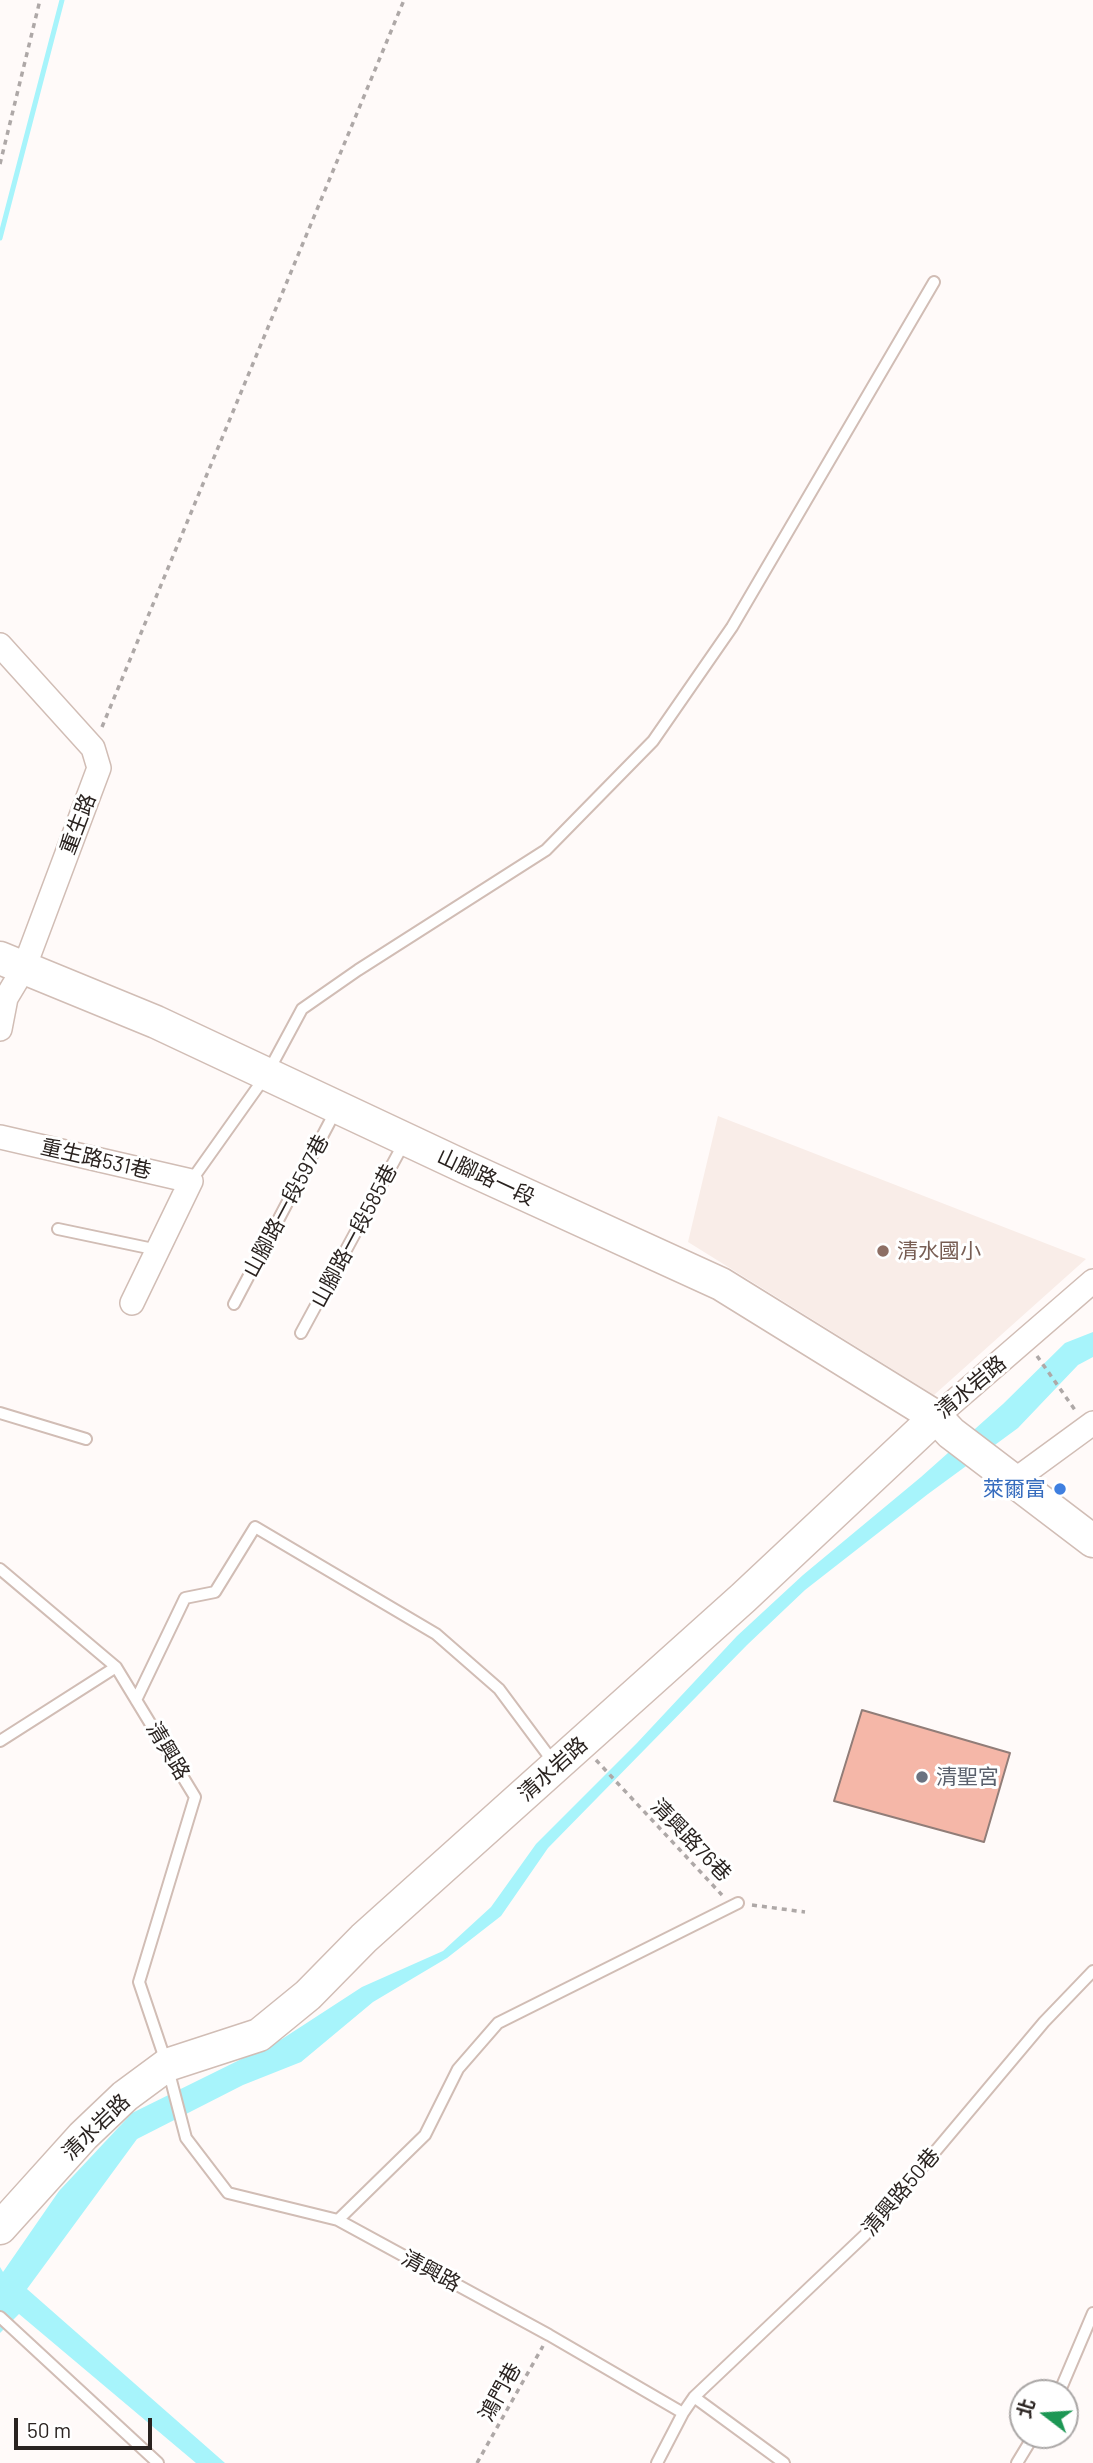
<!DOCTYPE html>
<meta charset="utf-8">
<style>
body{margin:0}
#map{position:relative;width:1093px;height:2463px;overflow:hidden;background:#fffaf9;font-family:Barlow,"Noto Sans TC",sans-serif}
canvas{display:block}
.north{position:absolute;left:1009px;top:2379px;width:70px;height:70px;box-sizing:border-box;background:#fff;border:2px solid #aaa7a6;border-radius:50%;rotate:287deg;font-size:19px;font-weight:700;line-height:28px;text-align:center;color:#2a2320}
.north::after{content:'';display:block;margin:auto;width:24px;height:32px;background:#1c9754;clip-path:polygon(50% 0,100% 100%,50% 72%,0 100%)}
.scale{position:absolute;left:14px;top:2418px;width:138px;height:32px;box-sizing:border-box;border:4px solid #2a2320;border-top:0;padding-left:9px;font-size:21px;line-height:24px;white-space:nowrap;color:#2a2320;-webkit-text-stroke:5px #fff;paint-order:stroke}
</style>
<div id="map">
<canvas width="1093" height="2463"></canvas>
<div class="north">北</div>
<div class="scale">50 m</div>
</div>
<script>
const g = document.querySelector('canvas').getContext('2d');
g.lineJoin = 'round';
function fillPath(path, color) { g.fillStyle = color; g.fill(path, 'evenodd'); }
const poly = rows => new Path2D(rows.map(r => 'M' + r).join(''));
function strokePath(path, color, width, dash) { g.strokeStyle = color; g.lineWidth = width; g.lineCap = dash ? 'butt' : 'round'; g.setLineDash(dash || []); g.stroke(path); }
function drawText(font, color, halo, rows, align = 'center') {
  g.font = font + ' Barlow,"Noto Sans TC",sans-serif'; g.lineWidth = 6; g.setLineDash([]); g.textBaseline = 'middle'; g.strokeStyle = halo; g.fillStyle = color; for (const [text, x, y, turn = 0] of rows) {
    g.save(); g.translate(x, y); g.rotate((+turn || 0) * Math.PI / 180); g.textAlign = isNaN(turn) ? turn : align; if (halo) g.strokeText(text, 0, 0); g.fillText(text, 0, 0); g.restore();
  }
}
const built = poly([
 [718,1116,1086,1259,934,1395,688,1242]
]);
const water = poly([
 [1093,1332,1093,1357,1078,1365,1018,1428,928,1494,805,1590,747,1645,548,1848,501,1916,447,1958,373,2002,301,2062,243,2085,137,2139,27,2289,225,2463,196,2463,19,2314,0,2333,0,2267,3,2272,59,2191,132,2113,282,2039,362,1987,443,1951,491,1907,536,1844,637,1743,737,1636,803,1575,921,1477,1003,1404,1065,1343]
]);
const stream = poly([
 [0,238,62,0]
]);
const building = poly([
 [862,1710,1010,1753,984,1842,834,1801,862,1710]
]);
const path = poly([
 [0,164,40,0],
 [102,727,404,0],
 [1037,1356,1075,1410],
 [596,1760,722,1895],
 [752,1905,805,1912],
 [477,2463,543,2346]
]);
const lane = poly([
 [191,1181,267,1074,302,1009,358,970,546,850,653,741,732,627,934,282],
 [58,1229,158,1250],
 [234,1304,336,1110],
 [301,1333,405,1141],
 [0,1413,86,1439],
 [0,1569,116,1667,195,1797,139,1982,167,2065,186,2138,228,2193,338,2220,549,2335,683,2413],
 [136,1700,185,1598,215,1592,255,1527,436,1634,499,1689,554,1763],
 [0,1741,116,1667],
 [338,2220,425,2135,458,2069,498,2023,738,1903],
 [0,2317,158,2463],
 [1059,2393,1093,2313],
 [694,2397,784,2463],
 [657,2463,683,2413,694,2397,865,2235,1044,2022,1093,1971],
 [1017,2463,1034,2435]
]);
const street = poly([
 [0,645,93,748,99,768,24,968,6,998,0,1029],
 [0,1137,191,1181,132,1303],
 [936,1417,1093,1281],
 [1015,1480,1093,1423]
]);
const secondary = poly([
 [0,958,156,1022,467,1168,721,1284,936,1417,951,1433,1093,1541],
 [0,2228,83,2136,125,2096,167,2065,259,2035,308,1995,364,1938,743,1598,936,1417]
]);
const markers = [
 [883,1251,7,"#8d6e63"],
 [1060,1489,7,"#3f7fe0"],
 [922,1777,7,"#6b7280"]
];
const streetNames = [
 ["重生路",78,824,-69],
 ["重生路531巷",96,1159,13],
 ["山腳路一段",486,1177,25],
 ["山腳路一段597巷",286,1206,-62],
 ["山腳路一段585巷",354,1236,-62],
 ["清水岩路",971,1387,-40],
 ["清興路",168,1751,59],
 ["清水岩路",553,1769,-42],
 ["清興路76巷",691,1840,46],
 ["清水岩路",96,2127,-44],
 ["清興路50巷",901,2192,-50],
 ["清興路",431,2271,28],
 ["鴻門巷",500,2392,-61]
];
const educationNames = [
 ["清水國小",897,1251]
];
const shopNames = [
 ["萊爾富",1046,1489]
];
const worshipNames = [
 ["清聖宮",936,1777]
];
fillPath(built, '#f9ede8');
fillPath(water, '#a7f4fb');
strokePath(stream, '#a7f4fb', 5);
fillPath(building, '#f5b7a8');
strokePath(building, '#917d78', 2);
strokePath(lane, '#d1bdb5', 14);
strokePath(street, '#d1bdb5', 26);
strokePath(secondary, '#d1bdb5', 35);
strokePath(path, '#aea8a7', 3.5, [5, 5]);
strokePath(lane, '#fff', 10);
strokePath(street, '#fff', 23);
strokePath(secondary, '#fff', 32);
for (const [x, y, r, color] of markers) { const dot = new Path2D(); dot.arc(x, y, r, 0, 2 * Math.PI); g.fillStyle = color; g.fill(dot); strokePath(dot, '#fff', 2.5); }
drawText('21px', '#2a2320', '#fff', streetNames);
drawText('21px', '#785e54', '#fff', educationNames, 'left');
drawText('21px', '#366cbe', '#fff', shopNames, 'right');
drawText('21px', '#5b616d', '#fff', worshipNames, 'left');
</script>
